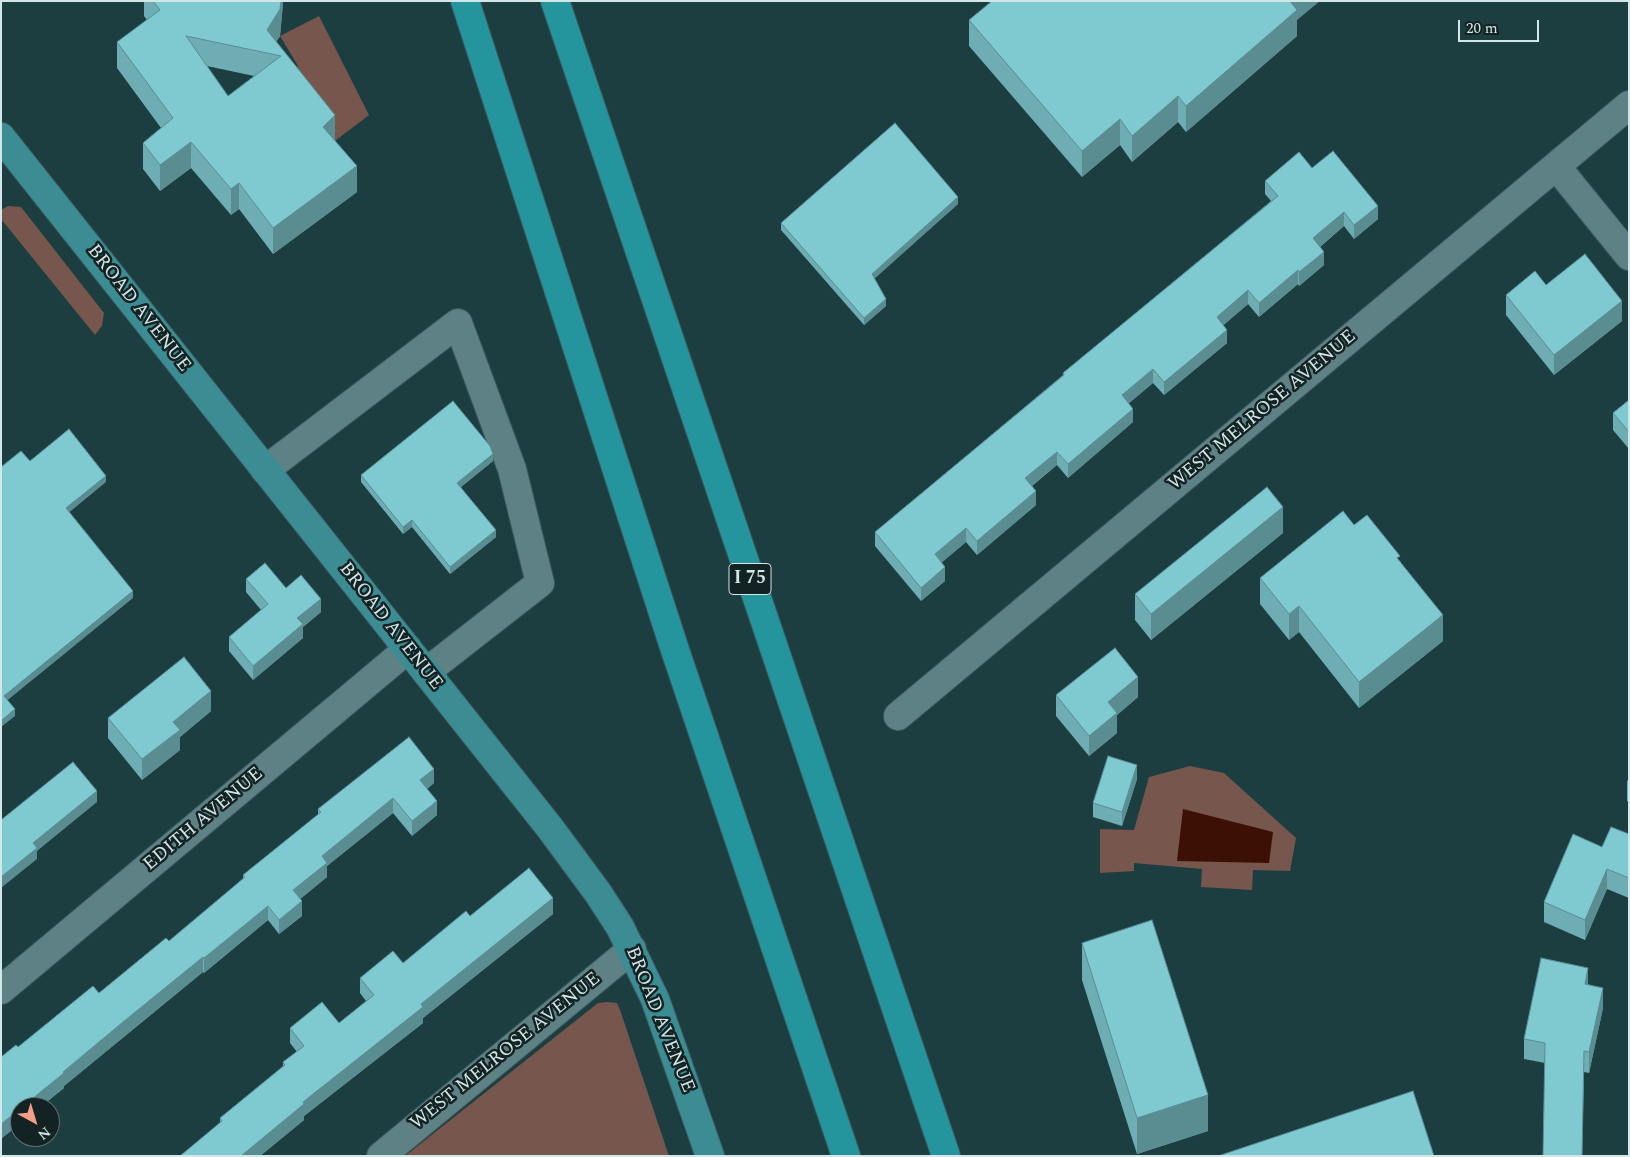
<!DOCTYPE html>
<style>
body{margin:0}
#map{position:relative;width:1630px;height:1157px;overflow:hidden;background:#1c3e41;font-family:Spectral,serif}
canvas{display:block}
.frame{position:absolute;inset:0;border:2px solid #d3e6e8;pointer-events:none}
.north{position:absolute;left:10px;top:1097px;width:50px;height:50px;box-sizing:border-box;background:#132223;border:1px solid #607072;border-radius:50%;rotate:141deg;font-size:14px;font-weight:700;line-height:20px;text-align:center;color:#d3e6e8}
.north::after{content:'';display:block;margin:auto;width:18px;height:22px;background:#f49e87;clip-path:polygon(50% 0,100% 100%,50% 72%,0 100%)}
.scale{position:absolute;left:1458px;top:20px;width:81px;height:22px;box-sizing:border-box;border:2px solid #d3e6e8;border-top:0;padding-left:6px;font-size:15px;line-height:18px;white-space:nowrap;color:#d3e6e8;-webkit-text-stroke:4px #132223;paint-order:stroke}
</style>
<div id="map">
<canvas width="1630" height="1157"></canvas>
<div class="frame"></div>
<div class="north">N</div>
<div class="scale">20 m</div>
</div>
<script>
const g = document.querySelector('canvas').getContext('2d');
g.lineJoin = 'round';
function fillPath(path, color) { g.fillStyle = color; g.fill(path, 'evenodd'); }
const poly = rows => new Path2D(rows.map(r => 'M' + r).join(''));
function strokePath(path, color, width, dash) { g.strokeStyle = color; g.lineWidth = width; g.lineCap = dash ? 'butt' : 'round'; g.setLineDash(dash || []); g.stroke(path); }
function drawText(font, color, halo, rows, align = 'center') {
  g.font = font + ' Spectral,serif'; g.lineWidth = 5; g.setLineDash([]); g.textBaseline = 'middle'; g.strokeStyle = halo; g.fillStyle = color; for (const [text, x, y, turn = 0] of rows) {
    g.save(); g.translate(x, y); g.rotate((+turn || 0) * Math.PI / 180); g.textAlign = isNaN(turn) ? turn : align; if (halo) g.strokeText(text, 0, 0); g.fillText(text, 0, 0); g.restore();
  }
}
const green = poly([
 [319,16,369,115,335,141,285,79,298,66,280,36],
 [8,206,21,207,104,313,102,326,95,335,1,219,1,210],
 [1190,766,1224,773,1296,838,1290,871,1253,870,1252,890,1201,887,1202,869,1134,863,1134,871,1100,873,1100,829,1134,830,1149,777],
 [607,1002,617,1003,620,1010,669,1156,405,1156,598,1003]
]);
const water = poly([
 [1183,809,1273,832,1269,863,1177,861]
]);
const minor = poly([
 [1556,166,1629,256],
 [265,470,458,323,512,469,540,583,426,672],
 [898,716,1629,105],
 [1,990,408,649],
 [381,1156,632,949]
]);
const major = poly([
 [1,137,550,828,598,893,620,927,655,999,710,1156]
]);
const highway = poly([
 [465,1,674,647,846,1156],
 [555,1,946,1156]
]);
const wall = poly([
 [144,1,283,1,280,36,276,42,335,140,357,192,273,254,239,209,231,215,191,168,160,191,143,169,143,143,161,128,117,68,117,42,147,20,144,16],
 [207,66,254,76,228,96],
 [969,20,1297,20,1297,36,1186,132,1178,122,1132,162,1120,145,1082,177,969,46],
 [1312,168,1378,219,1354,239,1344,226,1320,247,1324,265,1299,286,1298,284,1259,317,1248,304,1223,325,1227,343,1164,395,1153,383,1129,403,1133,422,1068,478,1057,465,1032,486,1036,505,977,555,966,542,941,563,945,581,921,601,875,546,875,532,1063,375,1063,373,1271,201,1265,194,1265,181],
 [958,204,874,278,886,306,864,325,781,230,781,223],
 [1546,285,1622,321,1554,375,1506,315,1506,295],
 [1629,400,1629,449,1613,430,1613,413],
 [493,461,461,487,496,537,450,574,412,527,403,534,361,482,361,475],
 [1354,525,1400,561,1443,641,1359,708,1299,632,1289,640,1260,604,1260,578],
 [1283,533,1151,640,1135,620,1135,594],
 [246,579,286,588,321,612,303,627,303,638,253,680,229,651,229,637,261,610,246,592],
 [1056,695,1138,697,1117,715,1117,733,1089,756,1056,716],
 [211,711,180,737,180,750,142,780,108,738,108,718],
 [1137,779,1122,826,1093,817,1093,803],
 [1629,779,1629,802,1627,801,1627,781],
 [434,783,427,789,437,815,412,836,393,813,327,866,327,877,300,899,302,916,279,934,268,920,204,973,203,972,64,1086,64,1088,2,1138,2,1141,1,1142,1,1057,18,1047,99,993,169,941,243,879,243,875,318,815,318,809],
 [1629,834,1629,898,1607,889,1585,940,1544,922,1544,902,1602,847],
 [553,914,423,1018,423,1023,304,1116,304,1120,260,1156,180,1156,220,1124,220,1118,283,1066,283,1062,297,1052,290,1043,290,1028,339,1023,366,1001,360,993,360,978,403,963,470,916],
 [1082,943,1208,1131,1137,1154,1082,980],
 [1588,984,1603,1008,1589,1073,1584,1072,1582,1156,1543,1156,1545,1063,1524,1059,1524,1039]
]);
const shadedWall = poly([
 [281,1,283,1,283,5,280,36,269,53,267,30],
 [1289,1,1320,1,1297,20,1297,36,1186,132,1186,106],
 [1178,96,1178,122,1132,162,1132,136],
 [335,115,335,141,323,127],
 [1120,119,1120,145,1082,177,1082,151],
 [191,142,191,168,160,191,160,165],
 [357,166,357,192,273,254,273,228],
 [239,183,239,209,231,215,231,189],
 [958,197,958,204,872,281,872,274],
 [1378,206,1378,219,1354,239,1354,225],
 [1344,212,1344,226,1313,252,1313,238],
 [1324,252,1324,265,1299,286,1299,272],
 [1298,270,1298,284,1259,317,1259,303],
 [1248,290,1248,304,1217,331,1217,317],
 [886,299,886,306,864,325,864,318],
 [1622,301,1622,321,1554,375,1554,355],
 [1227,330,1227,343,1164,395,1164,382],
 [1153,369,1153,383,1122,409,1122,395],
 [1133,409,1133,422,1068,478,1068,464],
 [1057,452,1057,465,1025,491,1025,478],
 [493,454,493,461,457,490,457,483],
 [106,476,106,482,66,515,66,508],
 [1036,491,1036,505,977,555,977,541],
 [1283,507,1283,533,1151,640,1151,614],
 [412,520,412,527,403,534,403,527],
 [966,528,966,542,935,568,935,554],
 [496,530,496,537,450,574,450,567],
 [945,567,945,581,921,601,921,588],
 [133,591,133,598,4,703,4,696],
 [321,599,321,612,303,627,303,638,253,680,253,666,297,618],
 [1299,606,1299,632,1289,640,1289,614],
 [1443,615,1443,641,1359,708,1359,682],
 [1138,677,1138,697,1117,715,1117,733,1089,756,1089,736,1108,702],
 [211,691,211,711,180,737,180,750,142,780,142,759,173,722],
 [15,709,15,716,1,727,1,721],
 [1137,765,1137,779,1122,826,1122,812],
 [434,769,434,783,420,795,420,780],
 [97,791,97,802,37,851,37,859,1,888,1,877,33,843],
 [393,798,393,813,327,866,327,877,293,905,293,890,322,856],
 [437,801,437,815,412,836,412,821],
 [1607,869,1607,889,1585,940,1585,920],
 [553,898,553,914,423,1018,423,1023,304,1116,304,1120,260,1156,241,1156,303,1102,421,1004],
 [302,901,302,916,279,934,279,920],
 [268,906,268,920,204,973,204,958],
 [203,957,203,972,64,1086,64,1088,40,1107,22,1107,63,1072,123,1022],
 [1588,968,1588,988,1585,984],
 [1603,988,1603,1008,1589,1073,1589,1052],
 [1208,1095,1208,1131,1137,1154,1137,1118],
 [20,1109,20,1124,2,1138,2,1141,1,1142,1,1124]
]);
const building = poly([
 [153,1,281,1,280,9,267,30,335,115,323,127,357,166,273,228,239,183,231,189,191,142,160,165,143,143,173,118,117,42,160,10,153,1],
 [186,36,281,56,228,96,186,36],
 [992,1,1290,1,1297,10,1186,106,1178,96,1132,136,1120,119,1082,151,969,20,992,1],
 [895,123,958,197,872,274,886,299,864,318,781,223,895,123],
 [1333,151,1378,206,1354,225,1344,212,1313,238,1324,252,1299,272,1298,270,1259,303,1248,290,1217,317,1227,330,1164,382,1153,369,1122,395,1133,409,1068,464,1057,452,1025,478,1036,491,977,541,966,528,935,554,945,567,921,588,875,532,1064,375,1063,373,1278,196,1265,181,1299,152,1312,168,1333,151],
 [1585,254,1622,301,1554,355,1506,295,1535,271,1546,285,1585,254],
 [1629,400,1629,432,1613,413,1629,400],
 [453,401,490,446,493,454,457,483,496,530,450,567,412,520,403,527,361,475,453,401],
 [69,429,106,476,66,508,133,591,4,696,15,709,1,721,1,467,21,451,30,461,69,429],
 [1267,487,1283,507,1151,614,1135,594,1267,487],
 [1343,511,1354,525,1367,515,1400,556,1397,558,1443,615,1359,682,1299,606,1289,614,1260,578,1343,511],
 [265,563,286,588,301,575,321,599,297,618,303,624,253,666,229,637,268,604,246,579,265,563],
 [1115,648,1138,677,1108,702,1117,713,1089,736,1056,695,1115,648],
 [184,657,211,691,173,722,180,730,142,759,108,718,184,657],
 [409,737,434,769,420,780,437,801,412,821,393,798,322,856,327,863,293,890,302,901,279,920,268,906,204,958,203,957,123,1022,63,1072,64,1073,22,1107,20,1107,20,1109,1,1124,1,1057,16,1045,18,1047,93,986,99,993,166,938,169,941,245,877,243,875,321,812,318,809,409,737],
 [1108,756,1137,765,1122,812,1093,803,1108,756],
 [73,762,97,791,33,843,37,848,1,877,1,820,73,762],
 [1611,827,1629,834,1629,878,1607,869,1585,920,1544,902,1573,834,1602,847,1611,827],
 [529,868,553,898,421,1004,423,1007,303,1102,304,1104,241,1156,180,1156,222,1121,220,1118,285,1065,283,1062,304,1046,290,1028,322,1002,339,1023,374,995,360,978,393,951,403,963,466,911,470,916,529,868],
 [1152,920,1208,1095,1137,1118,1082,943,1152,920],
 [1541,958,1588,968,1585,984,1603,988,1589,1052,1584,1051,1582,1156,1543,1156,1545,1043,1524,1039,1541,958],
 [1413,1091,1434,1156,1218,1156,1413,1091]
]);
const shields = [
 [750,579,42]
];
const shieldNames = [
 ["I 75",750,579]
];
const streetNames = [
 ["BROAD AVENUE",138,309,52],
 ["WEST MELROSE AVENUE",1263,411,-40],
 ["BROAD AVENUE",390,627,52],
 ["EDITH AVENUE",204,820,-40],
 ["BROAD AVENUE",659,1020,68],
 ["WEST MELROSE AVENUE",506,1052,-39]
];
fillPath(green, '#76564d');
fillPath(water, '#3d1004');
strokePath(minor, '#3c5a5e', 30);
strokePath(major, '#3c5a5e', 30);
strokePath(highway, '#3c5a5e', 30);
strokePath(minor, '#5e8185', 28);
strokePath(major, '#3b8c93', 28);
strokePath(highway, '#24949d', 28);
fillPath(wall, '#6dadb3');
fillPath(shadedWall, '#598d92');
fillPath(building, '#7fc9d0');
strokePath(building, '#598d92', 1);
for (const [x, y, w] of shields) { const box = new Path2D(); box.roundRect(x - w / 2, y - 15.5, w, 31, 4); g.fillStyle = '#132223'; g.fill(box); strokePath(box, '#d3e6e8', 1); }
drawText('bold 18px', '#d3e6e8', null, shieldNames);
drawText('19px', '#d3e6e8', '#132223', streetNames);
</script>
